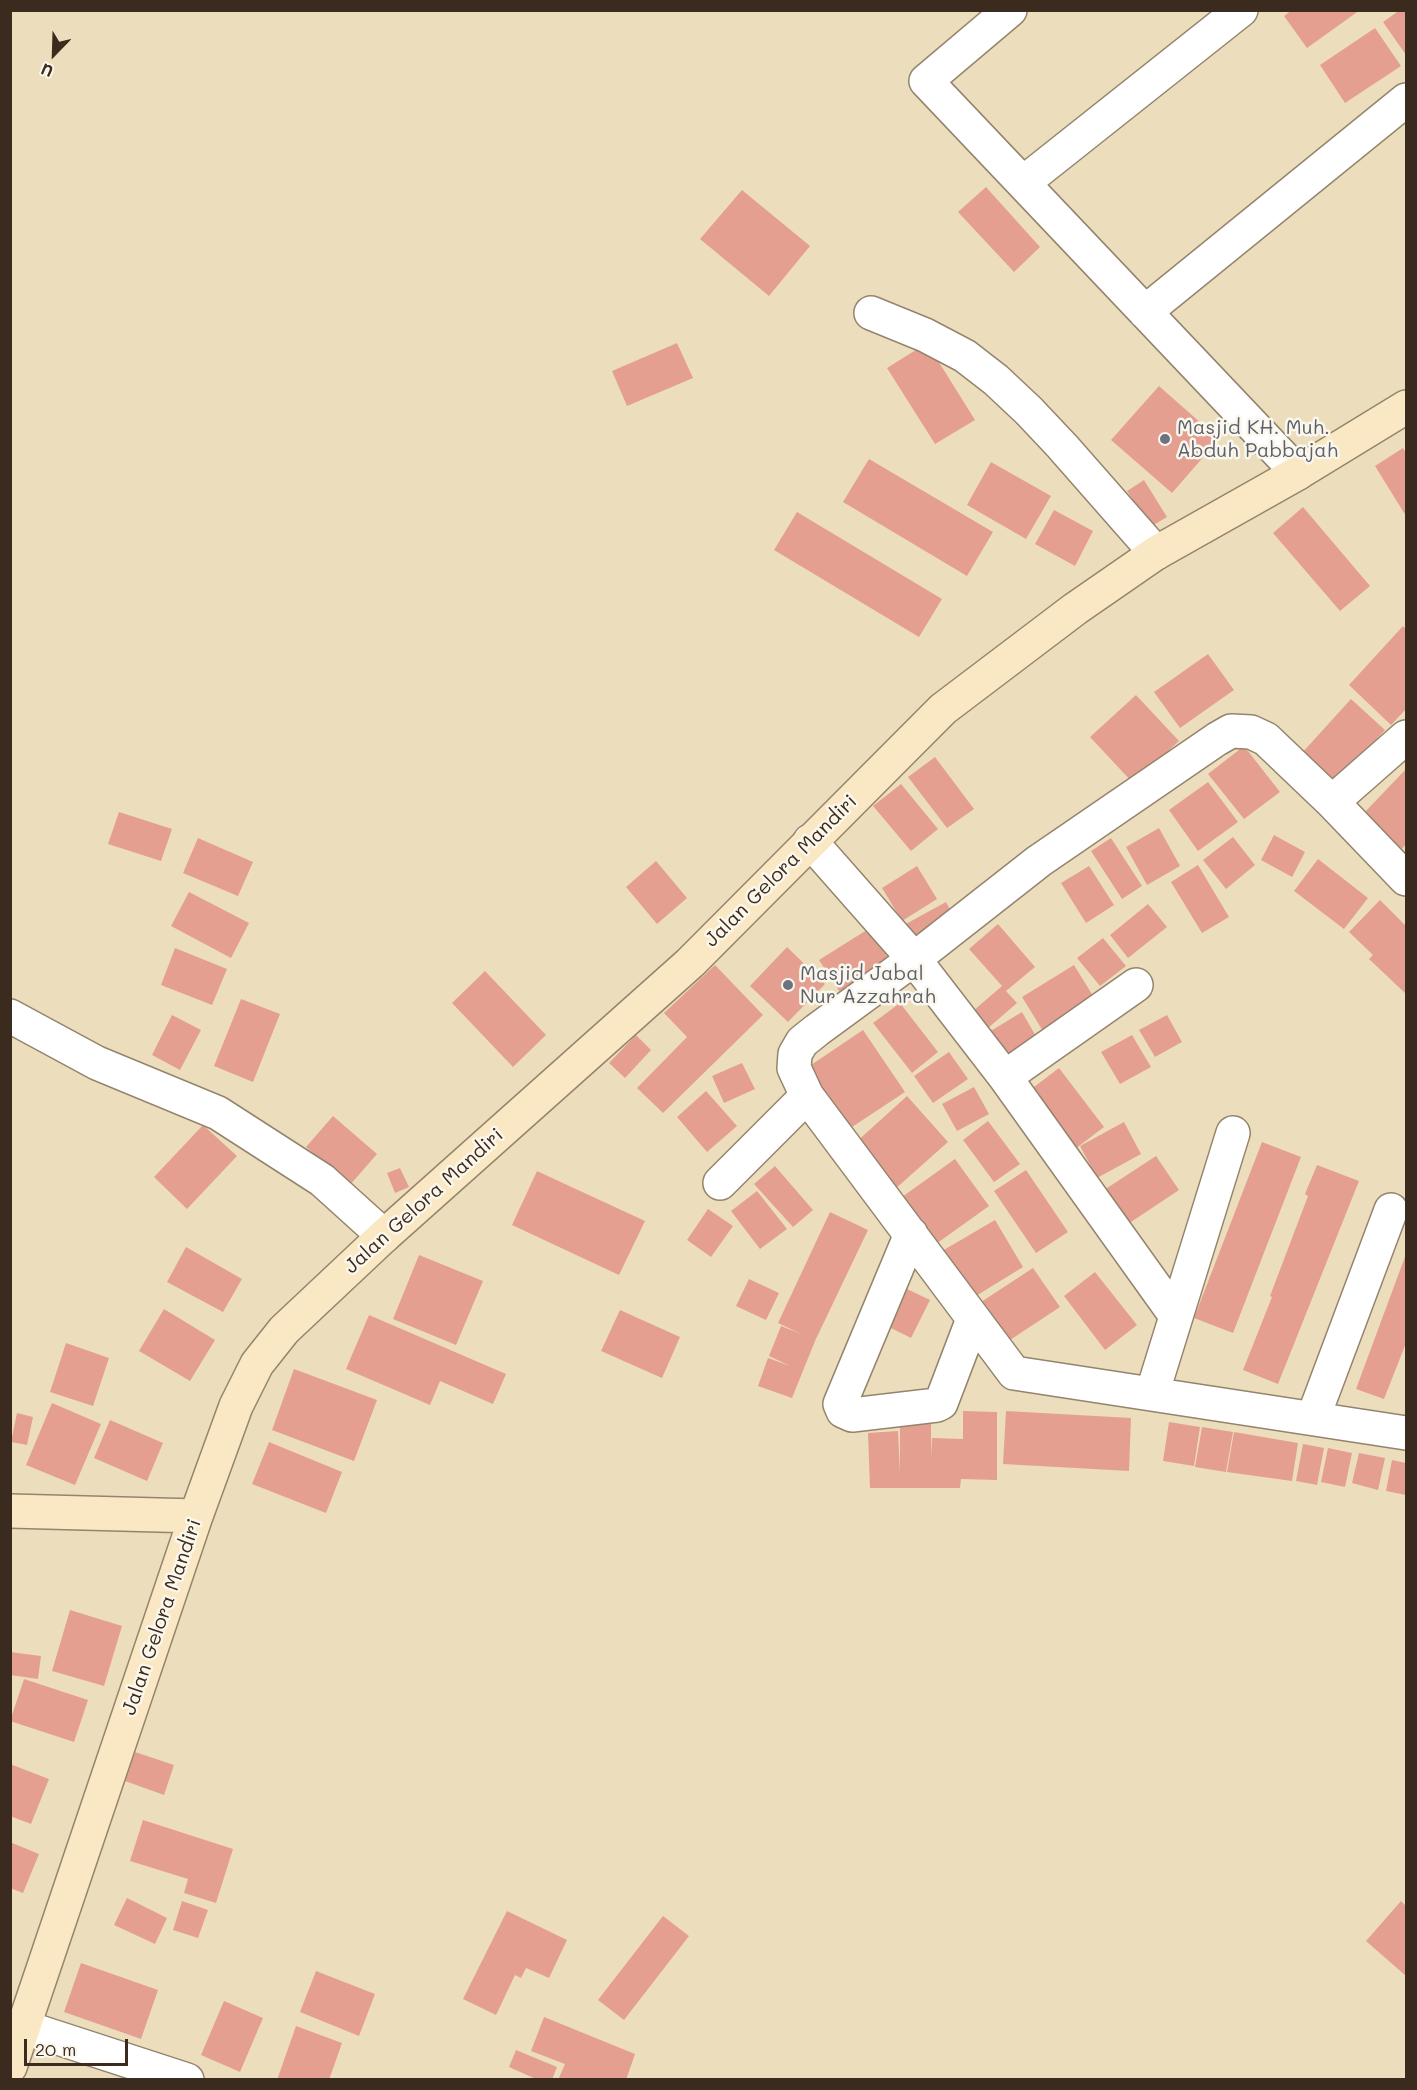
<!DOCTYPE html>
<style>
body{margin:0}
#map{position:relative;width:1417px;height:2090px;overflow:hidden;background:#ecdebc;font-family:Mali,sans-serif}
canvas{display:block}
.frame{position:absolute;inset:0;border:12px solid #3b2a1e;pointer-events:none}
.north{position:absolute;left:24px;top:24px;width:60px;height:60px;-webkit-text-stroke:4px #fbf7ec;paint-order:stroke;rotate:203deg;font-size:16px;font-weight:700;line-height:24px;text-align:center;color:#3b2a1e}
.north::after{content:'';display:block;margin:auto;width:21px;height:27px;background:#3b2a1e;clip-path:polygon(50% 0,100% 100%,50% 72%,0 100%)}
.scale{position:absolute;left:24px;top:2039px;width:104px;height:27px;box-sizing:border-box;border:3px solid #3b2a1e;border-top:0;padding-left:8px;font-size:18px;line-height:21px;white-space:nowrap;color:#3b2a1e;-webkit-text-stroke:4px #fbf7ec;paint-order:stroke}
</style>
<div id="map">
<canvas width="1417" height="2090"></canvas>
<div class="frame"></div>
<div class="north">U</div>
<div class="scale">20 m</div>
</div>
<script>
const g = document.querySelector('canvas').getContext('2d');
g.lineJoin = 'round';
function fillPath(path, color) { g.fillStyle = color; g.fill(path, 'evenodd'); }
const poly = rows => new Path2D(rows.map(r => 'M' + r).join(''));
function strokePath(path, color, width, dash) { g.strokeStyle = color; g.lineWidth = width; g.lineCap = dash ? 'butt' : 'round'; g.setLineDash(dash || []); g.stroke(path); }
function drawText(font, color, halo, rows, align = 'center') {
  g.font = font + ' Mali,sans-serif'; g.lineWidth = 5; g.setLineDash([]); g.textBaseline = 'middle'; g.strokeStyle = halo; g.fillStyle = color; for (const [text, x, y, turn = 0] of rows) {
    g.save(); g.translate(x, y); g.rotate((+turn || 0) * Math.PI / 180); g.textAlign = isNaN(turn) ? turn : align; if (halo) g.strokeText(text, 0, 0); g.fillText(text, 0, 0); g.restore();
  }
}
const building = poly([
 [1292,10,1360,10,1307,48,1284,16],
 [1400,10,1406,10,1406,55,1383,22],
 [1375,28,1401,66,1345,103,1320,65],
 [986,187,1040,247,1014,272,958,212],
 [742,190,810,246,769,296,700,239],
 [677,343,693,378,627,406,612,371],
 [927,343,975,420,935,444,887,368],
 [1159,386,1219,439,1172,493,1111,440],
 [1403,448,1406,453,1406,516,1375,466],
 [869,459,993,532,967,576,843,502],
 [991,462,1051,496,1026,539,967,505],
 [1144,480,1167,517,1150,527,1127,491],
 [1303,507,1370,586,1340,611,1273,533],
 [1054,510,1093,531,1075,566,1035,544],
 [797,512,942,599,919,637,774,550],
 [1403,626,1406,629,1406,709,1391,725,1349,685],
 [1208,654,1234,690,1180,728,1154,692],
 [1136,695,1179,741,1133,783,1090,737],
 [1351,699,1385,730,1335,784,1301,754],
 [1244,746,1280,792,1244,819,1208,774],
 [935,757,974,809,947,828,908,777],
 [1406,769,1406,844,1402,849,1365,812],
 [1208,782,1238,822,1198,851,1169,810],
 [901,784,938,829,911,851,873,806],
 [119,812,172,829,161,861,108,844],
 [1159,828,1180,866,1147,885,1126,847],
 [1274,835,1305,852,1292,877,1261,860],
 [1233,837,1255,865,1226,889,1203,860],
 [198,838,253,862,238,896,183,873],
 [1111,838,1142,886,1122,899,1091,851],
 [1318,859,1368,898,1344,929,1294,891],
 [656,861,687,898,657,924,626,887],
 [1198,865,1229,917,1202,933,1171,882],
 [917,866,937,899,902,921,882,888],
 [1089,866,1114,905,1086,923,1061,883],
 [189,892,249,923,231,958,171,926],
 [1380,900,1406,926,1406,994,1369,959,1373,955,1349,932],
 [946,902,957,922,915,945,904,925],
 [1148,904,1167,927,1128,958,1110,935],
 [998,924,1035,967,1006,991,1017,1003,987,1029,973,1011,1002,986,969,949],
 [870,928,893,966,843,997,819,960],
 [1103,938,1126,966,1100,986,1077,958],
 [787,947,825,984,788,1022,750,986],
 [175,948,227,969,212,1005,161,985],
 [715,965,763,1015,663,1113,637,1088,687,1037,664,1013],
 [1074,965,1098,1004,1046,1036,1022,997],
 [485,971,546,1035,513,1067,452,1003],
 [241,999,280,1014,253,1082,214,1066],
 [900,1003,938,1052,912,1073,873,1023],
 [1022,1012,1041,1045,1008,1065,989,1032],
 [172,1015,201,1030,180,1070,152,1055],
 [1167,1015,1182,1042,1155,1057,1139,1030],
 [863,1030,905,1092,849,1129,808,1067],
 [636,1035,651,1050,625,1078,609,1063],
 [1132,1035,1151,1067,1120,1084,1101,1052],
 [949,1052,968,1079,933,1103,914,1076],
 [742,1063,755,1089,724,1103,712,1076],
 [1059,1068,1104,1127,1075,1149,1030,1090],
 [974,1087,989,1114,957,1131,942,1104],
 [706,1091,737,1126,707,1152,677,1117],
 [907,1096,948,1142,894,1190,854,1144],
 [333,1116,377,1154,350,1185,306,1147],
 [988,1121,1020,1164,994,1182,963,1140],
 [1124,1122,1141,1154,1097,1178,1080,1146],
 [203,1125,237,1156,187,1209,154,1177],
 [1262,1142,1301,1157,1233,1333,1194,1318],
 [1156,1156,1179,1190,1128,1224,1104,1190],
 [955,1159,989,1206,936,1244,902,1197],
 [1317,1165,1359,1181,1278,1384,1243,1370,1272,1297,1270,1296,1308,1196,1305,1194],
 [775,1166,813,1210,793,1227,754,1184],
 [400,1168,409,1187,395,1193,387,1173],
 [1026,1170,1068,1232,1036,1253,994,1191],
 [537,1171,645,1221,619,1275,512,1225],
 [757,1191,787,1229,760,1249,731,1211],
 [708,1209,733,1226,711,1257,687,1240],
 [830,1212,868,1230,815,1341,792,1398,758,1386,768,1358,790,1366,769,1356,781,1326,801,1334,778,1323],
 [995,1220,1023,1267,971,1299,942,1251],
 [186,1247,242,1279,223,1312,167,1282],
 [1406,1254,1406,1343,1384,1399,1356,1389],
 [419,1255,483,1281,456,1345,393,1319],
 [1033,1268,1060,1307,1004,1344,978,1304],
 [1095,1272,1137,1325,1105,1350,1064,1296],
 [749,1279,779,1293,766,1320,736,1306],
 [907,1289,930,1300,911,1338,889,1327],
 [164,1309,215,1340,190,1381,139,1351],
 [620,1310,680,1337,662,1378,601,1351],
 [369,1315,506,1374,493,1404,440,1381,430,1405,346,1369],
 [66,1343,109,1358,93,1406,50,1392],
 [294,1369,377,1400,354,1461,272,1430],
 [52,1403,101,1424,75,1485,26,1465],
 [963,1411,997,1412,997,1480,961,1479,960,1488,870,1488,868,1433,898,1431,900,1473,900,1421,931,1421,931,1457,932,1438,963,1439],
 [1006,1411,1131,1418,1129,1471,1003,1464],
 [17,1413,33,1417,27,1445,11,1442],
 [110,1420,163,1443,147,1481,94,1458],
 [1169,1422,1200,1427,1194,1466,1163,1461],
 [1202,1427,1233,1432,1226,1472,1195,1467],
 [1234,1432,1298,1443,1292,1481,1227,1472],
 [269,1442,342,1472,326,1513,252,1484],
 [1303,1444,1324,1448,1317,1485,1296,1481],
 [1328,1448,1352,1453,1345,1487,1321,1482],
 [1359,1453,1385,1458,1378,1490,1352,1483],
 [1392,1460,1406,1463,1406,1495,1386,1491],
 [70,1610,122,1626,104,1686,52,1671],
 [10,1652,41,1656,38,1679,10,1675],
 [24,1679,88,1700,74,1742,10,1721],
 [135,1752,174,1765,164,1795,125,1781],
 [10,1764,49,1779,31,1824,10,1816],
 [143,1820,233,1849,216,1903,184,1893,188,1879,130,1861],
 [10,1842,39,1854,23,1893,10,1888],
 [127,1898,167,1918,155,1944,114,1925],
 [182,1901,208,1910,198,1938,173,1930],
 [1401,1901,1406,1906,1406,1976,1366,1941],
 [507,1911,567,1940,549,1978,526,1968,521,1978,515,1975,496,2015,463,1999],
 [663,1916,689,1936,624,2020,598,2000],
 [81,1963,158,1990,141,2039,64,2012],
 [316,1971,375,1994,359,2036,300,2012],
 [224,2001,263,2018,240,2072,201,2055],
 [544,2017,635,2054,626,2080,558,2080,565,2064,531,2051],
 [296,2026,342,2043,329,2080,277,2080],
 [516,2050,557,2067,552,2080,538,2080,509,2067]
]);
const street = poly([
 [1010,10,926,81,1298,473],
 [1023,183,1241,10],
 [1145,312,1406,100],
 [871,313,925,335,965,356,996,380,1029,411,1062,446,1156,553],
 [1332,802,1406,737],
 [810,841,914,959,1005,1077,1176,1316],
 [1406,879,1332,802,1266,739,1251,732,1231,731,1217,739,1039,861,914,959,817,1030,802,1042,795,1054,794,1068,807,1096,1014,1373,1406,1433],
 [10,1016,97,1063,218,1113,322,1180,384,1236],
 [1005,1077,1136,985],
 [720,1183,807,1096],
 [911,1234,840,1404,843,1411,852,1415,937,1405,941,1403,973,1319],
 [1152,1394,1233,1133],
 [1313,1418,1391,1210],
 [24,2027,187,2080]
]);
const secondary = poly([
 [10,1511,196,1516],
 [10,2067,196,1516,236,1406,257,1364,284,1330,384,1236,690,963,943,709,1075,609,1156,553,1298,473,1406,407]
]);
const markers = [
 [1165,439,6,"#6b7280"],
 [788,985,6,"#6b7280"]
];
const worshipNames = [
 ["Masjid KH. Muh.",1177,428],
 ["Abduh Pabbajah",1177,451],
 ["Masjid Jabal",800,974],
 ["Nur Azzahrah",800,997]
];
const streetNames = [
 ["Jalan Gelora Mandiri",781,871,-45],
 ["Jalan Gelora Mandiri",424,1201,-42],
 ["Jalan Gelora Mandiri",162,1617,-71]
];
fillPath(building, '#e59f91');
strokePath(street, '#94846d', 36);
strokePath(secondary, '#94846d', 36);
strokePath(street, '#fff', 33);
strokePath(secondary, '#fae7c3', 33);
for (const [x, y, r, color] of markers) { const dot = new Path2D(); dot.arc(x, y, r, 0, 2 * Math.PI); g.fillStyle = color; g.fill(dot); strokePath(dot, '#fbf7ec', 2); }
drawText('20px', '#5b616d', '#fbf7ec', worshipNames, 'left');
drawText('20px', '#3b2a1e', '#fbf7ec', streetNames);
</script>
